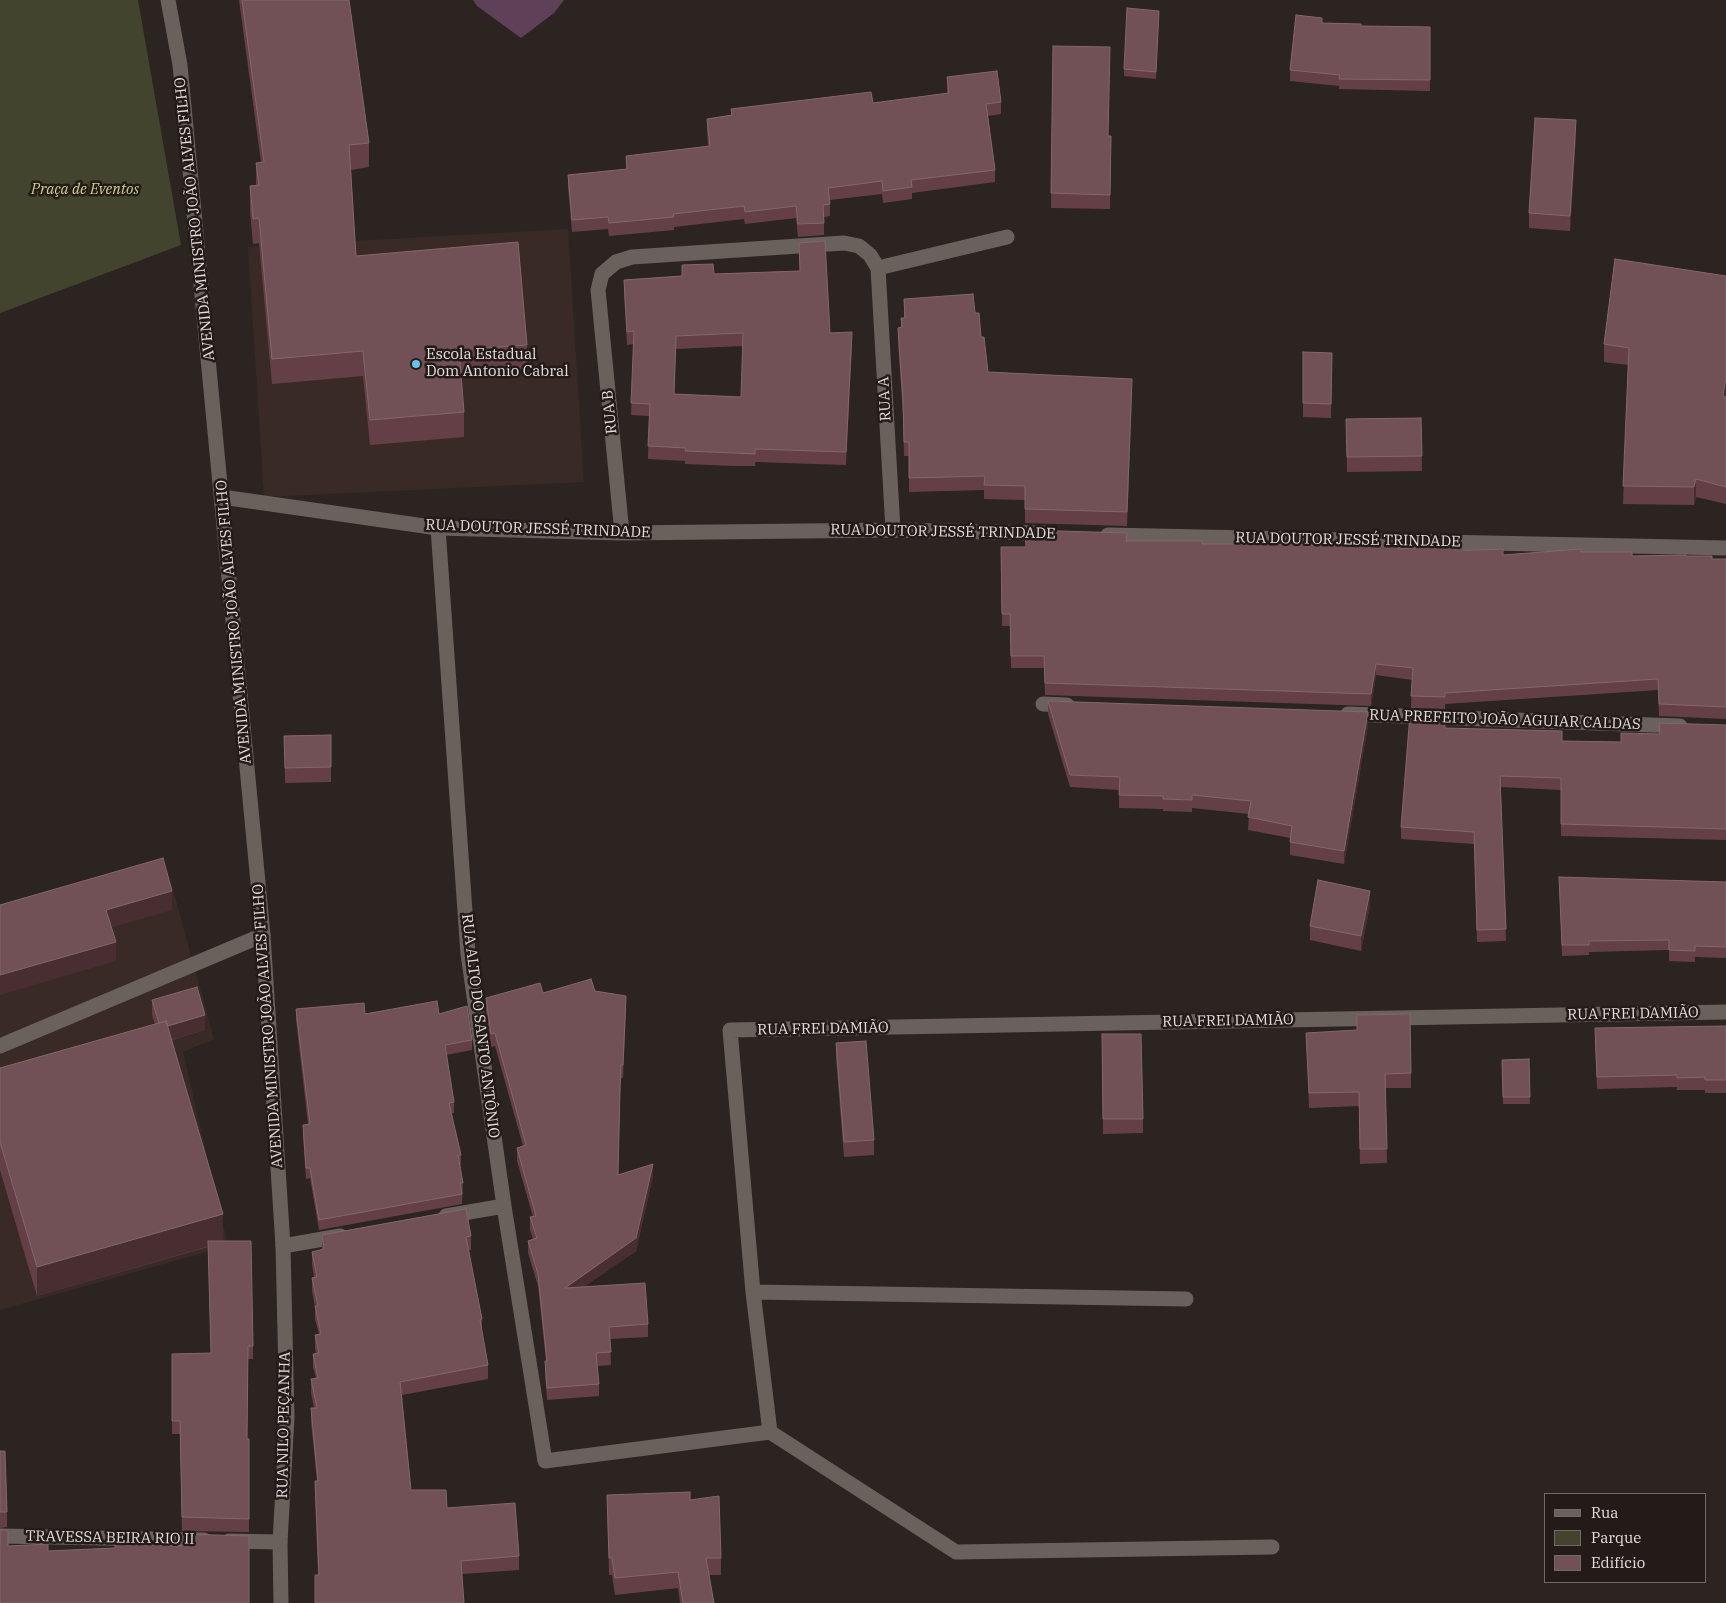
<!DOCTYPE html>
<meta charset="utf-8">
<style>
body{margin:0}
#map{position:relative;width:1726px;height:1603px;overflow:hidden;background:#2c2421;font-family:"IBM Plex Serif",serif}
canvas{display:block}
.legend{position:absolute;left:1544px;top:1493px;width:162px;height:90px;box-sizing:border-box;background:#231b18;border:1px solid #706966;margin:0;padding:6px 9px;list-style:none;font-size:15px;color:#e3dddb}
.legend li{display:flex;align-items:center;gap:10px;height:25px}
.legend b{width:25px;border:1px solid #706966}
</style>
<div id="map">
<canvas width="1726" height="1603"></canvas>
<ul class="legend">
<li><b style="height:6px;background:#6a605c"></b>Rua</li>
<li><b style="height:14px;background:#43442d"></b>Parque</li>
<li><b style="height:14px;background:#715156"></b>Edifício</li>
</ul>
</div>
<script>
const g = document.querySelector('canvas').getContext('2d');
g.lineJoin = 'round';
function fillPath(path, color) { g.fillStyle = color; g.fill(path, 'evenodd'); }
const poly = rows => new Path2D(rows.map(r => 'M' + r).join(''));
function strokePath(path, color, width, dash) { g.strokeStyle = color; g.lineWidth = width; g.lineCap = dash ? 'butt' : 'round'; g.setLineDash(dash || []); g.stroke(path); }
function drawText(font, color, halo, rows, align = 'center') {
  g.font = font + ' "IBM Plex Serif",serif'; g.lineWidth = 5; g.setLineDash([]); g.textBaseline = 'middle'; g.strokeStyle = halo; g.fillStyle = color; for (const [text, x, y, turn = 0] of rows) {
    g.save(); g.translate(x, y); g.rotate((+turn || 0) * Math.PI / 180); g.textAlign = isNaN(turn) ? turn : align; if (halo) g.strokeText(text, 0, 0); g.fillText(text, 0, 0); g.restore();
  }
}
const built = poly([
 [568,229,584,482,264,497,248,247],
 [168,871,214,1039,183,1052,228,1246,0,1310,0,917]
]);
const green = poly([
 [0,0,138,0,181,245,0,313]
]);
const water = poly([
 [473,0,564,0,554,13,521,38,477,6]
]);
const lane = poly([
 [0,1046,263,935]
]);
const street = poly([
 [878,268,1007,237],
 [222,497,438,528,622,533,893,530,1045,533],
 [438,528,468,954,504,1206,545,1461,770,1432,956,1552,1272,1547],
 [622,533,598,290,602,274,616,262,632,257,844,243,859,246,870,255,878,268,893,530],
 [1108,535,1726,548],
 [1043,704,1067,705],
 [1348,714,1680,726],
 [446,1216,504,1206],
 [283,1246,340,1236],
 [753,1292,1186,1299],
 [770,1432,753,1292,730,1030,1726,1012],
 [0,1536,204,1540],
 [229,1541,280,1542]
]);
const secondary = poly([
 [168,0,180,65,263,935,283,1246,287,1417,280,1542,281,1603]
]);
const wall = poly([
 [239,0,349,0,369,143,369,167,351,170,356,256,527,345,527,370,461,375,464,412,464,437,370,445,363,376,272,384,259,243,253,244,250,211,250,186,256,186,256,163,261,162],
 [1159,11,1156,79,1124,76,1124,69],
 [1322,23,1361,26,1430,27,1430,91,1339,89,1339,86,1290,81,1290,70],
 [1053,46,1108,136,1111,136,1110,209,1051,208],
 [947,77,1001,102,1001,114,988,116,995,170,995,182,912,193,912,199,883,203,882,194,830,200,830,216,824,217,824,235,798,237,796,218,745,224,744,219,674,227,674,230,609,236,608,229,572,232,568,187,568,175,626,170,626,156,708,146,707,131,707,119,731,116,731,109,873,103,947,93],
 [1576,135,1570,231,1529,228,1529,213],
 [799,243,830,333,852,344,846,465,755,462,755,466,735,466,685,464,685,461,648,459,649,416,631,415,634,344,627,345,624,293,624,280,682,276,682,265,714,274,800,271],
 [743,346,741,397,674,394,676,349],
 [1615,259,1726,397,1726,504,1696,497,1694,505,1623,504,1628,365,1604,362,1604,344],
 [904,299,975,313,981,337,988,372,1132,393,1127,526,1025,523,1025,500,984,499,984,490,909,492,909,456,904,456,903,415,898,342,898,328,901,327,901,318,904,318],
 [1303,352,1332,353,1331,418,1303,417],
 [1421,418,1422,471,1347,472,1346,419],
 [1127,541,1202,544,1302,545,1456,551,1503,555,1581,552,1632,556,1686,556,1712,559,1726,559,1726,719,1659,716,1658,690,1445,704,1445,709,1411,708,1412,680,1376,675,1371,706,1045,695,1044,668,1011,668,1010,626,1002,626,1001,547,1026,547],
 [1048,701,1368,725,1344,864,1290,855,1290,838,1248,830,1249,814,1192,808,1192,812,1163,811,1163,809,1119,808,1119,790,1070,787,1048,714],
 [1726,725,1726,840,1561,836,1561,790,1500,787,1506,941,1477,942,1474,844,1401,839,1401,827,1445,728,1562,741,1621,742,1659,734],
 [331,735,331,782,285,783,284,736],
 [1559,877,1726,882,1726,958,1695,957,1695,962,1669,961,1669,950,1589,952,1589,955,1562,956],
 [1370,905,1361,951,1310,940,1310,926],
 [595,991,626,1009,623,1078,621,1078,620,1100,618,1175,653,1176,636,1251,585,1286,648,1324,648,1337,610,1339,611,1365,597,1366,599,1384,599,1396,547,1400,545,1374,545,1361,546,1361,538,1286,528,1253,528,1241,533,1239,530,1230,530,1217,533,1217,517,1161,517,1148,523,1146,495,1046,491,1047,486,1011,486,998,543,993],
 [152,1000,205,1030,172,1040,223,1241,253,1346,253,1359,248,1359,247,1439,249,1439,249,1532,182,1531,180,1434,172,1434,172,1354,211,1353,208,1247,37,1296,0,1170,0,1068,155,1024,152,1015],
 [296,1009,365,1014,439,1014,472,1040,472,1050,446,1055,454,1102,454,1113,451,1113,461,1155,461,1165,460,1165,463,1183,462,1204,319,1230,310,1178,306,1179,303,1135,303,1125,308,1124,296,1020],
 [1726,1026,1726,1093,1705,1093,1705,1090,1677,1090,1677,1087,1597,1089,1595,1041],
 [1306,1033,1411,1073,1411,1088,1385,1088,1387,1163,1360,1164,1359,1106,1309,1108],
 [836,1043,874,1140,874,1155,844,1157,836,1058],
 [1102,1049,1143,1119,1143,1133,1103,1134],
 [1529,1059,1530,1104,1503,1104,1502,1060],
 [322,1235,471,1236,471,1250,468,1250,482,1319,482,1333,488,1365,488,1379,402,1395,411,1490,447,1508,519,1556,519,1570,462,1574,318,1575,315,1494,315,1481,317,1481,311,1422,311,1408,314,1408,311,1393,311,1379,316,1378,313,1367,313,1354,316,1354,315,1348,315,1335,319,1334,315,1319,315,1307,312,1291,312,1278,314,1277,312,1265,312,1252,322,1250],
 [0,1451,7,1512,7,1527,0,1528],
 [607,1495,690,1500,721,1558,721,1575,709,1575,714,1603,680,1603,678,1588,615,1595,612,1575,609,1575]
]);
const shadedWall = poly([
 [1576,120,1576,135,1570,231,1570,216],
 [852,332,852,344,846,465,846,452],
 [676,336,676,349,674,407,674,394],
 [1726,377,1726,395,1723,414,1723,396],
 [1132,379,1132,393,1127,526,1127,512],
 [1696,479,1696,497,1694,505,1694,487],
 [1376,664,1376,675,1371,706,1371,694],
 [1368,712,1368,725,1344,864,1344,851],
 [172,891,172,910,106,929,106,910],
 [1370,891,1370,905,1361,951,1361,936],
 [116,942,116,961,0,995,0,975],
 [626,996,626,1009,623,1078,623,1065],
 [205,1015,205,1030,160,1043,160,1028],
 [653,1164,653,1176,636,1251,565,1300,565,1288],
 [223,1214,223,1242,37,1296,37,1267]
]);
const building = poly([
 [242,0,349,0,369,143,349,145,356,256,518,242,527,345,459,350,464,412,370,420,363,351,272,359,259,218,253,219,250,186,259,185,256,163,264,162,242,0],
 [1127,8,1159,11,1156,72,1124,69,1127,8],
 [1296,15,1322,18,1322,23,1361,24,1361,26,1430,27,1430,80,1339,79,1340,75,1290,70,1296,15],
 [1053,46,1110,47,1108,136,1111,136,1110,195,1051,193,1053,46],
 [997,71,1001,102,986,104,995,170,911,180,912,187,883,191,882,181,828,188,830,204,823,205,824,223,798,224,796,206,745,212,744,206,673,214,674,217,609,223,608,217,572,220,568,175,627,169,626,156,710,146,707,119,732,115,731,109,871,92,873,103,949,93,947,77,997,71],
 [1535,118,1576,120,1570,216,1529,213,1535,118],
 [825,241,830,333,852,332,846,452,755,449,755,454,735,453,685,451,686,448,648,446,650,404,631,403,634,331,627,332,624,280,682,276,682,265,713,264,714,274,800,271,799,243,825,241],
 [743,333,741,397,674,394,676,336,743,333],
 [1615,259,1726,276,1726,377,1723,396,1726,397,1726,487,1696,479,1694,487,1623,486,1629,348,1604,344,1615,259],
 [973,294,975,313,979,313,981,337,984,337,988,372,1132,379,1127,512,1025,509,1025,486,984,485,985,476,909,478,909,442,904,442,903,400,898,328,902,327,901,318,905,318,904,299,973,294],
 [1303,352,1332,353,1331,404,1303,403,1303,352],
 [1421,418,1422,456,1347,457,1346,419,1421,418],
 [1025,530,1127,533,1126,541,1202,541,1202,544,1302,544,1302,545,1398,546,1398,549,1456,545,1456,551,1503,549,1503,555,1581,549,1581,552,1632,552,1632,556,1686,555,1686,556,1712,556,1712,559,1726,559,1726,707,1659,704,1658,679,1445,693,1445,697,1411,696,1413,668,1376,664,1371,694,1045,683,1044,656,1011,656,1010,614,1002,614,1001,547,1026,547,1025,530],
 [1048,701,1368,712,1344,851,1290,842,1292,826,1248,817,1251,801,1192,795,1192,800,1163,799,1163,796,1119,795,1120,777,1070,775,1048,701],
 [1410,714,1445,716,1445,728,1562,731,1562,741,1621,742,1621,733,1660,734,1659,723,1726,725,1726,829,1561,824,1561,778,1500,776,1506,929,1477,930,1474,832,1401,827,1410,714],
 [331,735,331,767,285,768,284,736,331,735],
 [163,858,172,891,106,910,116,942,0,975,0,905,163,858],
 [1559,877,1726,882,1726,947,1695,946,1695,951,1669,950,1669,940,1589,941,1589,945,1562,945,1559,877],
 [1318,880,1370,891,1361,936,1310,926,1318,880],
 [591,979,595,991,626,996,623,1065,621,1065,620,1087,618,1175,653,1164,636,1238,565,1288,645,1283,648,1324,609,1327,611,1352,596,1353,599,1384,547,1388,545,1361,547,1361,538,1274,528,1241,537,1238,530,1217,536,1216,517,1148,526,1145,495,1033,491,1034,486,998,540,983,543,993,591,979],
 [197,987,205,1015,168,1026,166,1021,159,1023,152,1000,197,987],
 [437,1001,439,1014,467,1006,472,1040,445,1045,454,1102,449,1103,461,1155,458,1155,463,1183,460,1183,462,1194,319,1220,310,1168,306,1168,303,1125,310,1124,296,1009,364,1003,365,1014,437,1001],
 [1410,1014,1411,1073,1385,1074,1387,1149,1360,1149,1359,1092,1309,1093,1306,1033,1357,1030,1357,1015,1410,1014],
 [166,1021,223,1214,37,1267,0,1142,0,1068,166,1021],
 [1726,1026,1726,1080,1705,1080,1705,1077,1677,1078,1677,1075,1597,1077,1595,1028,1726,1026],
 [1102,1034,1141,1034,1143,1119,1103,1119,1102,1034],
 [866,1041,874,1140,844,1142,836,1043,866,1041],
 [1529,1059,1530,1097,1503,1097,1502,1060,1529,1059],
 [466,1209,471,1236,466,1237,482,1319,480,1320,488,1365,400,1382,411,1490,446,1490,447,1508,515,1503,519,1556,461,1561,464,1603,315,1603,315,1575,319,1575,315,1481,318,1481,311,1408,317,1408,311,1379,318,1378,313,1354,319,1353,315,1335,321,1334,315,1306,318,1306,312,1278,317,1277,312,1252,324,1249,322,1235,466,1209],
 [208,1241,251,1241,253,1346,248,1346,247,1439,249,1439,249,1519,182,1517,180,1421,172,1421,172,1354,211,1353,208,1241],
 [0,1451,5,1451,7,1512,0,1512,0,1451],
 [690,1492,690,1500,719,1496,721,1558,706,1558,714,1603,683,1603,678,1572,615,1578,612,1558,609,1558,607,1495,690,1492],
 [0,1530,8,1530,8,1546,48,1544,48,1551,115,1548,115,1544,183,1546,183,1534,249,1536,249,1603,0,1603,0,1530]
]);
const markers = [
 [416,364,5,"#66c4ef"]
];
const parkNames = [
 ["Praça de Eventos",85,190]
];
const streetNames = [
 ["AVENIDA MINISTRO JOÃO ALVES FILHO",195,219,-96],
 ["RUA A",885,399,-93],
 ["RUA B",610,412,-96],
 ["RUA DOUTOR JESSÉ TRINDADE",538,529,2],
 ["RUA DOUTOR JESSÉ TRINDADE",943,532,1],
 ["RUA DOUTOR JESSÉ TRINDADE",1348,540,1],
 ["AVENIDA MINISTRO JOÃO ALVES FILHO",234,622,-95],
 ["RUA PREFEITO JOÃO AGUIAR CALDAS",1505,720,2],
 ["RUA FREI DAMIÃO",1633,1014,-1],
 ["RUA FREI DAMIÃO",1228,1021,-1],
 ["AVENIDA MINISTRO JOÃO ALVES FILHO",268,1026,-94],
 ["RUA ALTO DO SANTO ANTÔNIO",480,1026,83],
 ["RUA FREI DAMIÃO",823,1029,-1],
 ["RUA NILO PEÇANHA",284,1425,-89],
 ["TRAVESSA BEIRA RIO II",110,1538,1]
];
const poiNames = [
 ["Escola Estadual",426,355],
 ["Dom Antonio Cabral",426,372]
];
fillPath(built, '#392a25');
fillPath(green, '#43442d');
fillPath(water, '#5e4059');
strokePath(lane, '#6a605c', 15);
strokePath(street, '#6a605c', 15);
strokePath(secondary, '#6a605c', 15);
fillPath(wall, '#644046');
fillPath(shadedWall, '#482e31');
fillPath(building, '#715156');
strokePath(building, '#83676b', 1);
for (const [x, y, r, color] of markers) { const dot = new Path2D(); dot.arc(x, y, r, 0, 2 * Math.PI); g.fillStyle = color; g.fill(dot); strokePath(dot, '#231b18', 2); }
drawText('italic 15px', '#cdd18f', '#231b18', parkNames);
drawText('15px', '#e3dddb', '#231b18', streetNames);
drawText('15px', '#e3dddb', '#231b18', poiNames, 'left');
</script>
